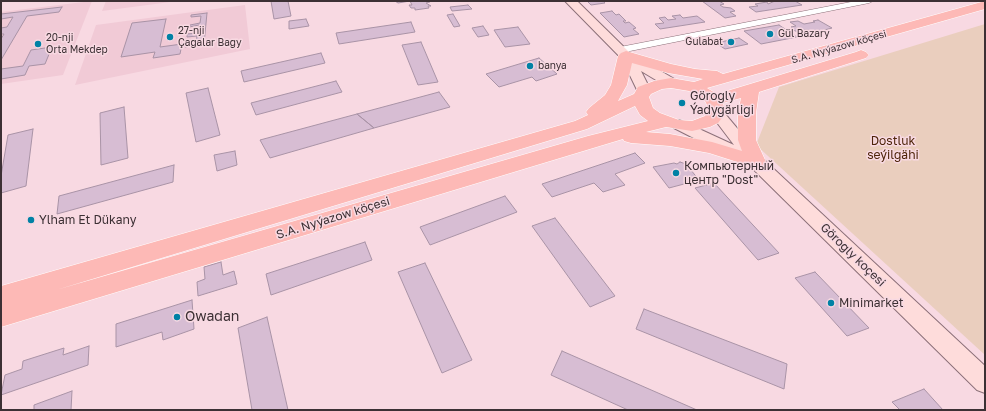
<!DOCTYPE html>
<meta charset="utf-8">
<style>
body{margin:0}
#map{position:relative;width:986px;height:411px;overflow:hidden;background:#f8d9e2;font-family:"Golos Text",sans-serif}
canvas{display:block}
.frame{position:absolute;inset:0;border:2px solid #3c3034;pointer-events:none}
</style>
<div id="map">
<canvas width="986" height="411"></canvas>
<div class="frame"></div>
</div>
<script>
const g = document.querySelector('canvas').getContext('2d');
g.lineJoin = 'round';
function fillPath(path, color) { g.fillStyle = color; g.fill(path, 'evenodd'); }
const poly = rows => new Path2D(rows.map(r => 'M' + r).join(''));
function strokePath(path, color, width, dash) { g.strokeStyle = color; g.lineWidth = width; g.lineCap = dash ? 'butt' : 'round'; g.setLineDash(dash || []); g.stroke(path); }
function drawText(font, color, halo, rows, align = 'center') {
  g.font = font + ' "Golos Text",sans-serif'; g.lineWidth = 3; g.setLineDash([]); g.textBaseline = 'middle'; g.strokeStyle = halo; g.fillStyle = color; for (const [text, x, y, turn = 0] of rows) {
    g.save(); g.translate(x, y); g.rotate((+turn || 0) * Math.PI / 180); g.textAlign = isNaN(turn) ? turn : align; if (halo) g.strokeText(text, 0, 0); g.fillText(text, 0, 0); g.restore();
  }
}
const built = poly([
 [92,1,63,75,1,84,1,12],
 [106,1,178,1,102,11],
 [245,5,250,49,75,85,96,25]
]);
const green = poly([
 [985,24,985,355,756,145,779,87]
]);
const building = poly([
 [271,1,288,1,291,16,274,19,271,1],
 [395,1,429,1,430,2,426,3,431,6,428,6,429,8,415,10,415,8,411,8,409,5,412,5,410,1,398,3,395,1],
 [587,1,603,1,605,3,591,5,587,1],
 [702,1,719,1,724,4,720,5,723,7,731,8,735,11,730,12,736,16,725,18,702,1],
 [795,1,802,5,756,12,749,7,758,6,755,4,767,2,768,4,775,1,795,1],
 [468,5,472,9,452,11,450,7,468,5],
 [62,7,59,12,27,16,1,60,1,39,4,34,1,34,1,28,7,27,13,17,1,19,1,14,62,7],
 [612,11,616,15,619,14,626,21,623,21,625,23,629,22,636,28,633,29,639,34,624,37,600,13,612,11],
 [207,13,204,44,185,47,186,43,196,42,197,36,187,37,187,34,198,33,199,25,189,27,190,25,200,23,201,16,191,17,191,15,207,13],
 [453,14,460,26,454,27,447,15,453,14],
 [680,15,683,18,697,16,705,22,660,29,655,24,664,23,659,18,665,17,668,20,676,19,672,16,680,15],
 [166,19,160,47,182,44,180,54,153,58,155,52,121,57,132,23,166,19],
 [306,19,309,26,289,29,289,21,306,19],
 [818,20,832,28,817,32,806,30,798,32,793,30,793,28,791,27,796,26,790,22,798,21,804,24,815,22,813,21,818,20],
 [411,22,415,32,339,44,336,33,411,22],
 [779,25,797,37,761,44,744,31,779,25],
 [483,26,489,35,478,37,472,28,483,26],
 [518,27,530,44,505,47,494,30,518,27],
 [739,38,748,44,725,49,716,43,739,38],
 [421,42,438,82,418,85,402,45,421,42],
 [52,47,45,64,29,66,25,75,1,79,1,69,23,66,31,50,52,47],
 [321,53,325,63,244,82,241,71,321,53],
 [539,58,557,74,536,81,532,77,499,87,486,74,539,58],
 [336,81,342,92,256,115,251,103,336,81],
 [208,88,220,135,196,142,186,93,208,88],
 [439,92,450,107,374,128,357,114,439,92],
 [124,107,128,158,101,165,100,113,124,107],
 [357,114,374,128,270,158,260,140,357,114],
 [33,129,26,186,1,193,1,176,8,135,33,129],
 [235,151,237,165,217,171,214,155,235,151],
 [635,153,645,163,615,174,625,185,603,192,594,183,552,197,542,184,635,153],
 [680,162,686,164,699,180,669,188,653,167,674,163,677,164,680,162],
 [174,165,173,182,57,214,59,196,174,165],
 [714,183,779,253,758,260,695,188,714,183],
 [505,196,517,212,430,245,420,227,505,196],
 [555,218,615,296,590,307,532,226,555,218],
 [365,242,372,260,271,295,266,274,365,242],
 [221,262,223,275,234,271,237,284,198,296,197,282,205,279,204,267,221,262],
 [425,263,472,360,442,373,398,272,425,263],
 [815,272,869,328,847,336,795,278,815,272],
 [192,300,194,329,163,340,162,332,116,347,116,324,192,300],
 [644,309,787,364,784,389,636,329,644,309],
 [267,317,288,410,252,410,238,328,267,317],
 [89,346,88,365,1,395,5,375,22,369,23,361,64,348,63,355,89,346],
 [562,351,697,410,628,410,551,375,562,351],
 [924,389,943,410,900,410,892,402,924,389],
 [72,391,71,410,34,410,34,405,72,391]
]);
const street = poly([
 [856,1,873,1,869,3,620,53,615,50,620,47,856,1]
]);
const secondary = poly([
 [565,1,577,1,630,53,676,80,678,83,676,86,671,87,666,86,641,71,651,91,649,94,644,95,639,94,622,59,565,1],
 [716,108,721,109,762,158,985,366,985,393,977,390,750,166,744,158,739,159,733,158,674,128,671,125,674,122,679,120,684,122,734,145,709,112,711,109,716,108]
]);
const primary = poly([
 [985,1,985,9,707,88,717,94,856,52,861,50,866,52,869,55,866,58,759,92,756,113,756,140,766,162,763,166,756,168,709,153,670,146,631,143,624,141,623,139,1,327,1,286,575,121,588,115,586,112,589,108,605,95,611,85,618,56,621,53,626,51,671,64,695,69,717,71,723,74,985,1],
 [632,63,668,73,703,79,694,82,671,78,654,81,638,87,634,94,618,101,627,85,632,63],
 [671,88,689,91,705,101,707,105,707,112,705,116,692,121,679,120,660,113,653,108,649,97,651,94,662,89,671,88],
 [741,98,738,113,738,140,742,151,712,142,670,134,646,132,666,127,692,131,710,127,718,123,721,119,725,112,723,103,741,98],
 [635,106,640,115,648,121,588,136,56,290,587,129,635,106]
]);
const markers = [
 [770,34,4,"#0081a5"],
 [170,37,4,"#0081a5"],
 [731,42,4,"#0081a5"],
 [38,44,4,"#0081a5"],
 [530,66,4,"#0081a5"],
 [682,103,4,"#0081a5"],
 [676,173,4,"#0081a5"],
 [31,220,4,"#0081a5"],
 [831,303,4,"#0081a5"],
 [177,317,4,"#0081a5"]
];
const farPoinames = [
 ["27-nji",178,31],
 ["Çagalar Bagy",178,43],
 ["Gül Bazary",778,34],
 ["20-nji",46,38],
 ["Orta Mekdep",46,50],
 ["Gulabat",723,42,"right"],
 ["banya",538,66]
];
const farStreetnames = [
 ["S.A. Nyýazow köçesi",839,47,-16]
];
const poiNames = [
 ["Görogly",690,96],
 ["Ýadygärligi",690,110],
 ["Компьютерный",684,166],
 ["центр \"Dost\"",684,180],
 ["Ylham Et Dükany",39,220],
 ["Minimarket",839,303]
];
const parkNames = [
 ["Dostluk",893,141],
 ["seýilgähi",893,155]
];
const streetNames = [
 ["S.A. Nyýazow köçesi",333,218,-17],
 ["Görogly koçesi",853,255,44]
];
const nearPoinames = [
 ["Owadan",185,317]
];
fillPath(built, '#f1cad6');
fillPath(green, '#eacebe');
fillPath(building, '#d7bdd3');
strokePath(building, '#a993a6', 1);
strokePath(street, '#8c7079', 1);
strokePath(secondary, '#8c7079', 2);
strokePath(primary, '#fff', 1);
fillPath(street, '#fff');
fillPath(secondary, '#fedcdb');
fillPath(primary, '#fdb9b6');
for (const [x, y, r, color] of markers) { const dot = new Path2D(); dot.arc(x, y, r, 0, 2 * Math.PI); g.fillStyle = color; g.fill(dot); strokePath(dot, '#f8d9e2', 1.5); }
drawText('10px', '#3c3034', '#f8d9e2', farPoinames, 'left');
drawText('10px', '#3c3034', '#f8d9e2', farStreetnames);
drawText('12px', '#3c3034', '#f8d9e2', poiNames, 'left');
drawText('12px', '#4d2409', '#f8d9e2', parkNames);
drawText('12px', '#3c3034', '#f8d9e2', streetNames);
drawText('14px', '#3c3034', '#f8d9e2', nearPoinames, 'left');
</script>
